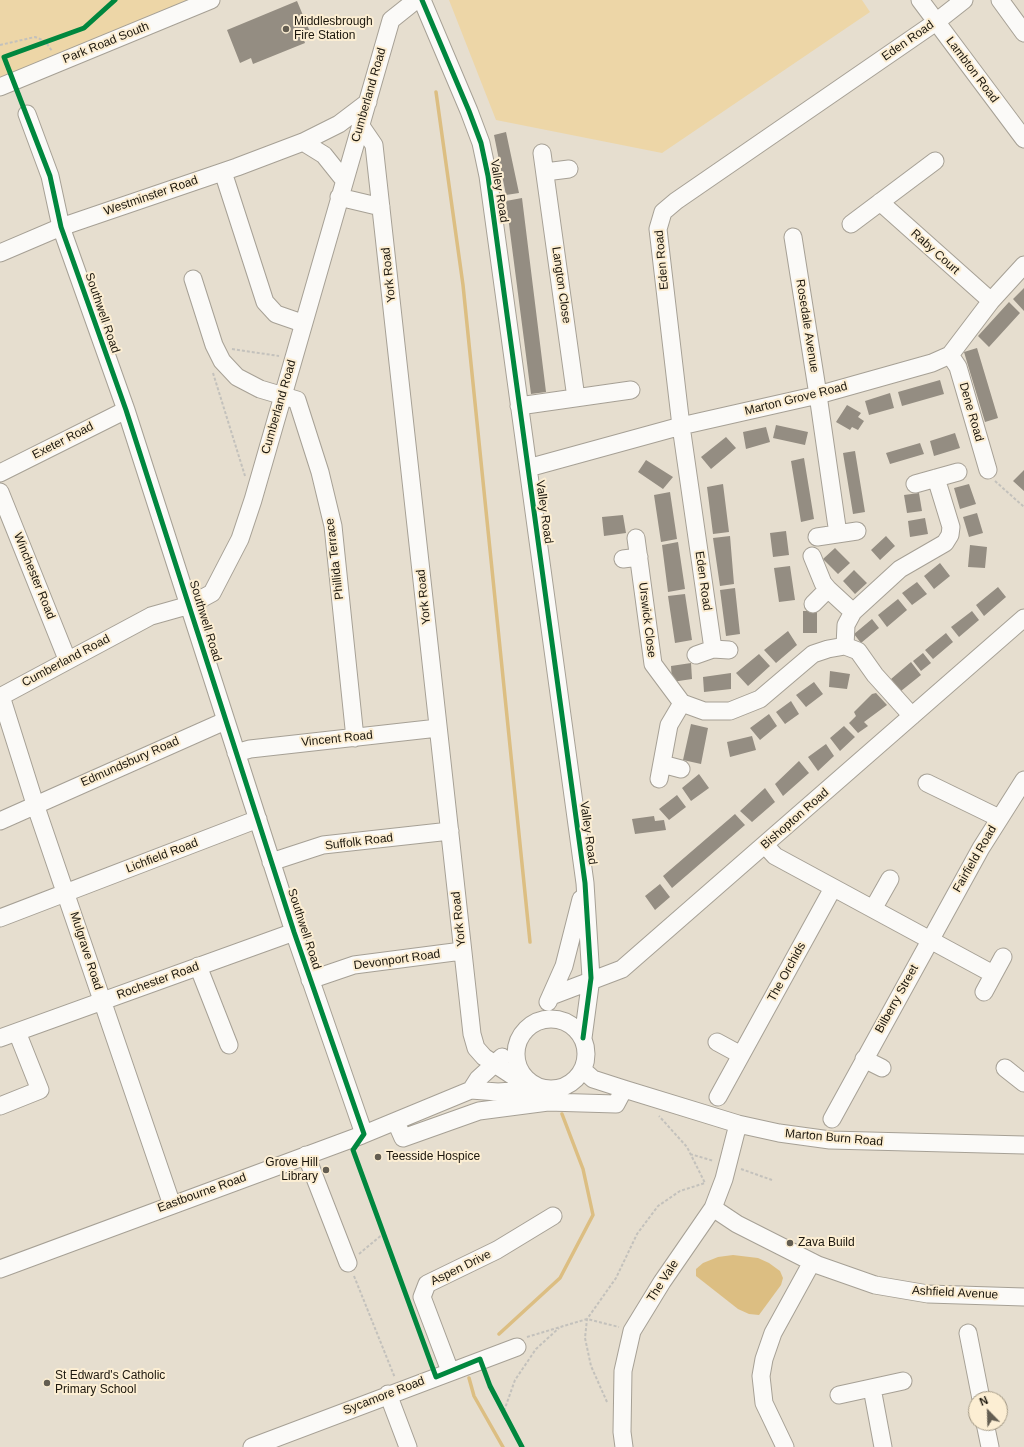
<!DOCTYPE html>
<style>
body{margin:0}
#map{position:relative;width:1024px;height:1447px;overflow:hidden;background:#e6decf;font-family:Helvetica,sans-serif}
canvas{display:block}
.north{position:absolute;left:968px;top:1391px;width:40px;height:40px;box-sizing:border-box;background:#fceed3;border:1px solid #a29884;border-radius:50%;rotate:337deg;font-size:11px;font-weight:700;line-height:16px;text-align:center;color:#1c170d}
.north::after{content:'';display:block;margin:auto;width:14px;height:18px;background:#635d51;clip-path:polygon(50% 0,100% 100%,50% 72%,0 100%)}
</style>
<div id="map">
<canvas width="1024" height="1447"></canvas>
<div class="north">N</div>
</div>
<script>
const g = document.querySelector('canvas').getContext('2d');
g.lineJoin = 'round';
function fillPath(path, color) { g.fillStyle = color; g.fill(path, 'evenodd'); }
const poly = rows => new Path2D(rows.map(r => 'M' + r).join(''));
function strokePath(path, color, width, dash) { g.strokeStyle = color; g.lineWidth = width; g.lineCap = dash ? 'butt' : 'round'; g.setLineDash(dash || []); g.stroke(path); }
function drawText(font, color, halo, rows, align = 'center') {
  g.font = font + ' Helvetica,sans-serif'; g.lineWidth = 4; g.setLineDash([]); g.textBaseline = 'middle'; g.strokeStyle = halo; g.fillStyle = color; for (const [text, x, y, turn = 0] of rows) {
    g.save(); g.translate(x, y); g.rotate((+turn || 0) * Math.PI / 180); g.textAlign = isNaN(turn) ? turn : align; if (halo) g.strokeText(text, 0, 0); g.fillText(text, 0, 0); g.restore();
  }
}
const green = poly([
 [0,0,192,0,0,79],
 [449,0,862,0,870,12,662,153,496,120]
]);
const water = poly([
 [733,1255,758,1258,769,1263,780,1271,783,1278,781,1285,759,1315,749,1314,738,1309,696,1276,696,1269,703,1263,718,1257]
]);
const stream = poly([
 [436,92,463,285,530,942],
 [499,1334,560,1278,593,1215,583,1169,562,1114],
 [469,1378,474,1396,503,1447]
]);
const building = poly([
 [297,1,310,32,302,35,305,43,253,64,251,58,240,63,227,30],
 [506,132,519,193,506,195,494,135],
 [522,198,546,392,531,394,506,201],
 [1024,288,1024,311,1013,299],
 [1009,302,1020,313,989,347,978,336],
 [977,348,998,418,985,422,964,352],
 [940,380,944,394,902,406,898,392],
 [890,393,894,408,869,415,865,401],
 [847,405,861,413,858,417,864,421,858,430,852,427,850,430,836,422],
 [776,425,808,432,805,445,773,438],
 [766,427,770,442,746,449,743,432],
 [955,433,960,448,934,456,930,441],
 [726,437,736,448,711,469,701,457],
 [920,443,924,454,890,464,886,453],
 [855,451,865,512,853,514,843,453],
 [804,458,814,519,801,522,791,461],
 [646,460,673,477,663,489,638,472],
 [1024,470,1024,491,1013,481],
 [723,484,729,532,713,534,707,487],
 [969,484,976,504,960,509,954,488],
 [670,492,677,539,661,542,654,495],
 [919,493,922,511,907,513,904,495],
 [977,513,983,533,969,537,963,517],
 [623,515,626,533,604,536,602,517],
 [925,518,928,534,910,537,908,521],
 [786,531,789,555,773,557,770,533],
 [730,536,734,584,720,586,713,538],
 [886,536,895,546,880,560,871,550],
 [678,542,685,589,668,592,662,545],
 [970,545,987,547,985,568,968,567],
 [835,548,850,563,838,574,823,559],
 [940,563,950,576,934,589,924,576],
 [790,566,795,600,779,602,774,568],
 [854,570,867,583,855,594,843,581],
 [917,582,927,594,912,605,902,593],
 [998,587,1006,597,984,616,976,605],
 [735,588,740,634,726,636,720,590],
 [685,594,692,640,675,643,668,596],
 [898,599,907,610,887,627,878,615],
 [803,611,817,611,817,633,803,633],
 [972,611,979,620,959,637,951,627],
 [872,619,879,628,861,643,854,634],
 [788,631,797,645,776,663,764,650],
 [946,633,953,642,933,659,925,650],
 [923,653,931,663,921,671,913,661],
 [759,654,770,666,748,686,736,673],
 [911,662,921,675,901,691,891,679],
 [691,663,692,679,672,682,671,666],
 [830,671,850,674,847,689,829,687],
 [731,673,731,689,704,692,703,677],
 [814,682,823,694,806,707,796,695],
 [876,693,887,705,864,722,868,726,858,733,849,723,856,716,854,712,872,694],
 [791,701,799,714,785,724,776,712],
 [769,714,777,726,760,740,750,728],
 [691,724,708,728,701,764,683,760],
 [844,726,855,737,840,751,830,738],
 [752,736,756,750,730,757,727,742],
 [826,744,834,756,818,771,808,757],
 [799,761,809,773,783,796,775,784],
 [699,774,709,788,691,801,682,788],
 [765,788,775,802,752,822,740,811],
 [677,795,686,807,669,820,659,809],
 [735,814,745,825,672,888,663,876],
 [654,816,655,821,664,820,666,830,635,834,632,819],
 [660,884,670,897,655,910,645,896]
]);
const path = poly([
 [0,45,35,37,45,41,52,51],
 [232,349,279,356],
 [213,373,245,476],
 [995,481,1024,507],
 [690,1154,714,1161],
 [741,1169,772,1180],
 [359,1254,384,1233],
 [354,1276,395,1378],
 [527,1337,587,1319,619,1327],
 [607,1402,591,1366,585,1338,587,1319,616,1278,637,1234,658,1206,680,1191,705,1183,687,1147,659,1116],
 [504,1411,515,1380,536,1349,559,1328]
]);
const minor = poly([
 [422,0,469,111,481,143,488,176,585,883,591,978,583,1038],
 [920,0,1024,139],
 [1000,0,1024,33],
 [0,87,211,0],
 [27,114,50,176,61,227,126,410,294,932,364,1134],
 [361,126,374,145,472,1034,476,1048,484,1057,513,1076,527,1080],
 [303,142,324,155,344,180],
 [542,153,576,398],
 [223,172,265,302,276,314,302,323],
 [545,172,569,169],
 [339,197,381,207],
 [880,202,991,301],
 [851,224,935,161],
 [793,237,818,395,838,534],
 [0,253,61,227,237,167,303,142,339,124,368,102],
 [193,279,214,345,222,361,237,377,260,389,297,400,320,472,333,526,355,738],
 [950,355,958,367,988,470],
 [519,406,631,390],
 [528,468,681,426,818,395,932,363,950,355,991,301,1024,265],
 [0,473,126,410],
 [915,484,958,472],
 [0,492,67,659],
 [817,537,857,531],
 [636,538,653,664,682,703,704,711,730,711,760,699,813,654,828,649,845,646,858,651,875,675,912,716],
 [812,556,823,583,828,589,853,612],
 [623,559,639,557],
 [813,604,828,589],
 [845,646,846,625,853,612,900,569,945,543,950,535,951,527,936,478],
 [713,649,681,426,658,229,663,212,676,201,936,22,964,0],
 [696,655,713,649,729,650],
 [1,696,35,804,172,1205],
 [0,697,151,616,190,605,212,593,240,539,253,500,391,20,416,0],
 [236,753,250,749,438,728],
 [662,764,681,769],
 [659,779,669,725,682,703],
 [927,783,999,818],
 [0,821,225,721],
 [765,845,775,856,993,974],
 [271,862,323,845,450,831],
 [873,909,890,879],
 [0,918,258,819],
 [198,966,229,1045],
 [310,980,354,965,462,951],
 [984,992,1003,957],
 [551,996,622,969,1024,618],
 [548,1002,564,966,581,899],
 '516 1054a35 35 0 1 1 70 0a35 35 0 1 1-70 0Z',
 [0,1038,294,932],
 [717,1042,741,1055],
 [864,1059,882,1068],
 [1005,1068,1024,1083],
 [583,1070,593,1079,624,1089,738,1124,779,1133,830,1140,1024,1145],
 [471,1090,478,1079,502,1057],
 [718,1097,833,888],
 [548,1102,616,1104,624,1089],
 [0,1106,40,1090,17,1032],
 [832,1119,981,848,1024,780],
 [396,1122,403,1138,479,1111,548,1102,547,1089],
 [306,1155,348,1263],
 [713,1208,737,1224,818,1265,875,1285,928,1294,1024,1297],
 [0,1269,362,1135,471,1090,498,1092,542,1089],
 [968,1333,981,1399],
 [450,1371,422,1297,427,1284,497,1250,553,1216],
 [872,1388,883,1447],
 [388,1394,408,1447],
 [839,1395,903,1381],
 [985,1423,990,1447],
 [252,1447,517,1347],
 [624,1447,622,1432,623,1371,632,1331,662,1282,713,1208,724,1179,738,1124],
 [785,1447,764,1403,761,1376,764,1359,773,1333,812,1262]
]);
const cycleway = poly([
 [115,0,84,28,4,57,50,176,61,227,126,410,294,932,364,1134,353,1150,436,1377,480,1359,490,1386,522,1447],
 [422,0,469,111,481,143,488,176,585,883,591,978,583,1038]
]);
const markers = [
 [286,29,4,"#635d51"],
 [378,1157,4,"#635d51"],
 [326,1170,4,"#635d51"],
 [790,1243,4,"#635d51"],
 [47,1383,4,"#635d51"]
];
const poiNames = [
 ["Middlesbrough",294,22],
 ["Fire Station",294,36],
 ["Teesside Hospice",386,1157],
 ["Grove Hill",318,1163,"right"],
 ["Library",318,1177,"right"],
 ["Zava Build",798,1243],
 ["St Edward's Catholic",55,1376],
 ["Primary School",55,1390]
];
const streetNames = [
 ["Eden Road",908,41,-35],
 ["Park Road South",106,43,-22],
 ["Lambton Road",972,70,53],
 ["Cumberland Road",369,95,-74],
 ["Valley Road",499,191,81],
 ["Westminster Road",151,196,-19],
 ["Raby Court",935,252,42],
 ["Eden Road",662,260,-95],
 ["York Road",389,275,-96],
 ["Langton Close",561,285,82],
 ["Southwell Road",102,313,71],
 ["Rosedale Avenue",807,326,81],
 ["Marton Grove Road",796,399,-14],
 ["Cumberland Road",279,407,-74],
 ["Dene Road",971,412,74],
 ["Exeter Road",63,441,-27],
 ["Valley Road",544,512,82],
 ["Phillida Terrace",335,559,-97],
 ["Winchester Road",34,576,68],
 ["Eden Road",703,581,82],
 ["York Road",424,597,-96],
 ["Urswick Close",647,620,83],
 ["Southwell Road",205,621,73],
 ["Cumberland Road",66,661,-28],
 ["Vincent Road",337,739,-6],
 ["Edmundsbury Road",130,762,-24],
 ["Bishopton Road",795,819,-41],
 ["Valley Road",588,833,82],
 ["Suffolk Road",359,842,-7],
 ["Lichfield Road",162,856,-21],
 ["Fairfield Road",975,859,-60],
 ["York Road",459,919,-96],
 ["Southwell Road",304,929,72],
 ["Mulgrave Road",86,951,72],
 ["Devonport Road",397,960,-8],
 ["The Orchids",787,972,-61],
 ["Rochester Road",158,981,-20],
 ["Bilberry Street",897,999,-61],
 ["Marton Burn Road",834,1138,5],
 ["Eastbourne Road",202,1193,-20],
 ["Aspen Drive",461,1268,-26],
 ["The Vale",663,1281,-57],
 ["Ashfield Avenue",955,1293,3],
 ["Sycamore Road",384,1396,-21]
];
fillPath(green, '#edd6a7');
fillPath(water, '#dcbe82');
strokePath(stream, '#dcbe82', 3.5);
fillPath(building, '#948d82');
strokePath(minor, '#a6a095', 19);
strokePath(path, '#c3c1bc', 2, [3, 2]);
strokePath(minor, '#fbfaf8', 17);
strokePath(cycleway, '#00873e', 5);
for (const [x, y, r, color] of markers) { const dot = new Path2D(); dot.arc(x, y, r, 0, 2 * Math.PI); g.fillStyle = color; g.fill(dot); strokePath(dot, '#fceed3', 1.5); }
drawText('12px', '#1c170d', '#fceed3', poiNames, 'left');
drawText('12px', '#1c170d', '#fceed3', streetNames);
</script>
